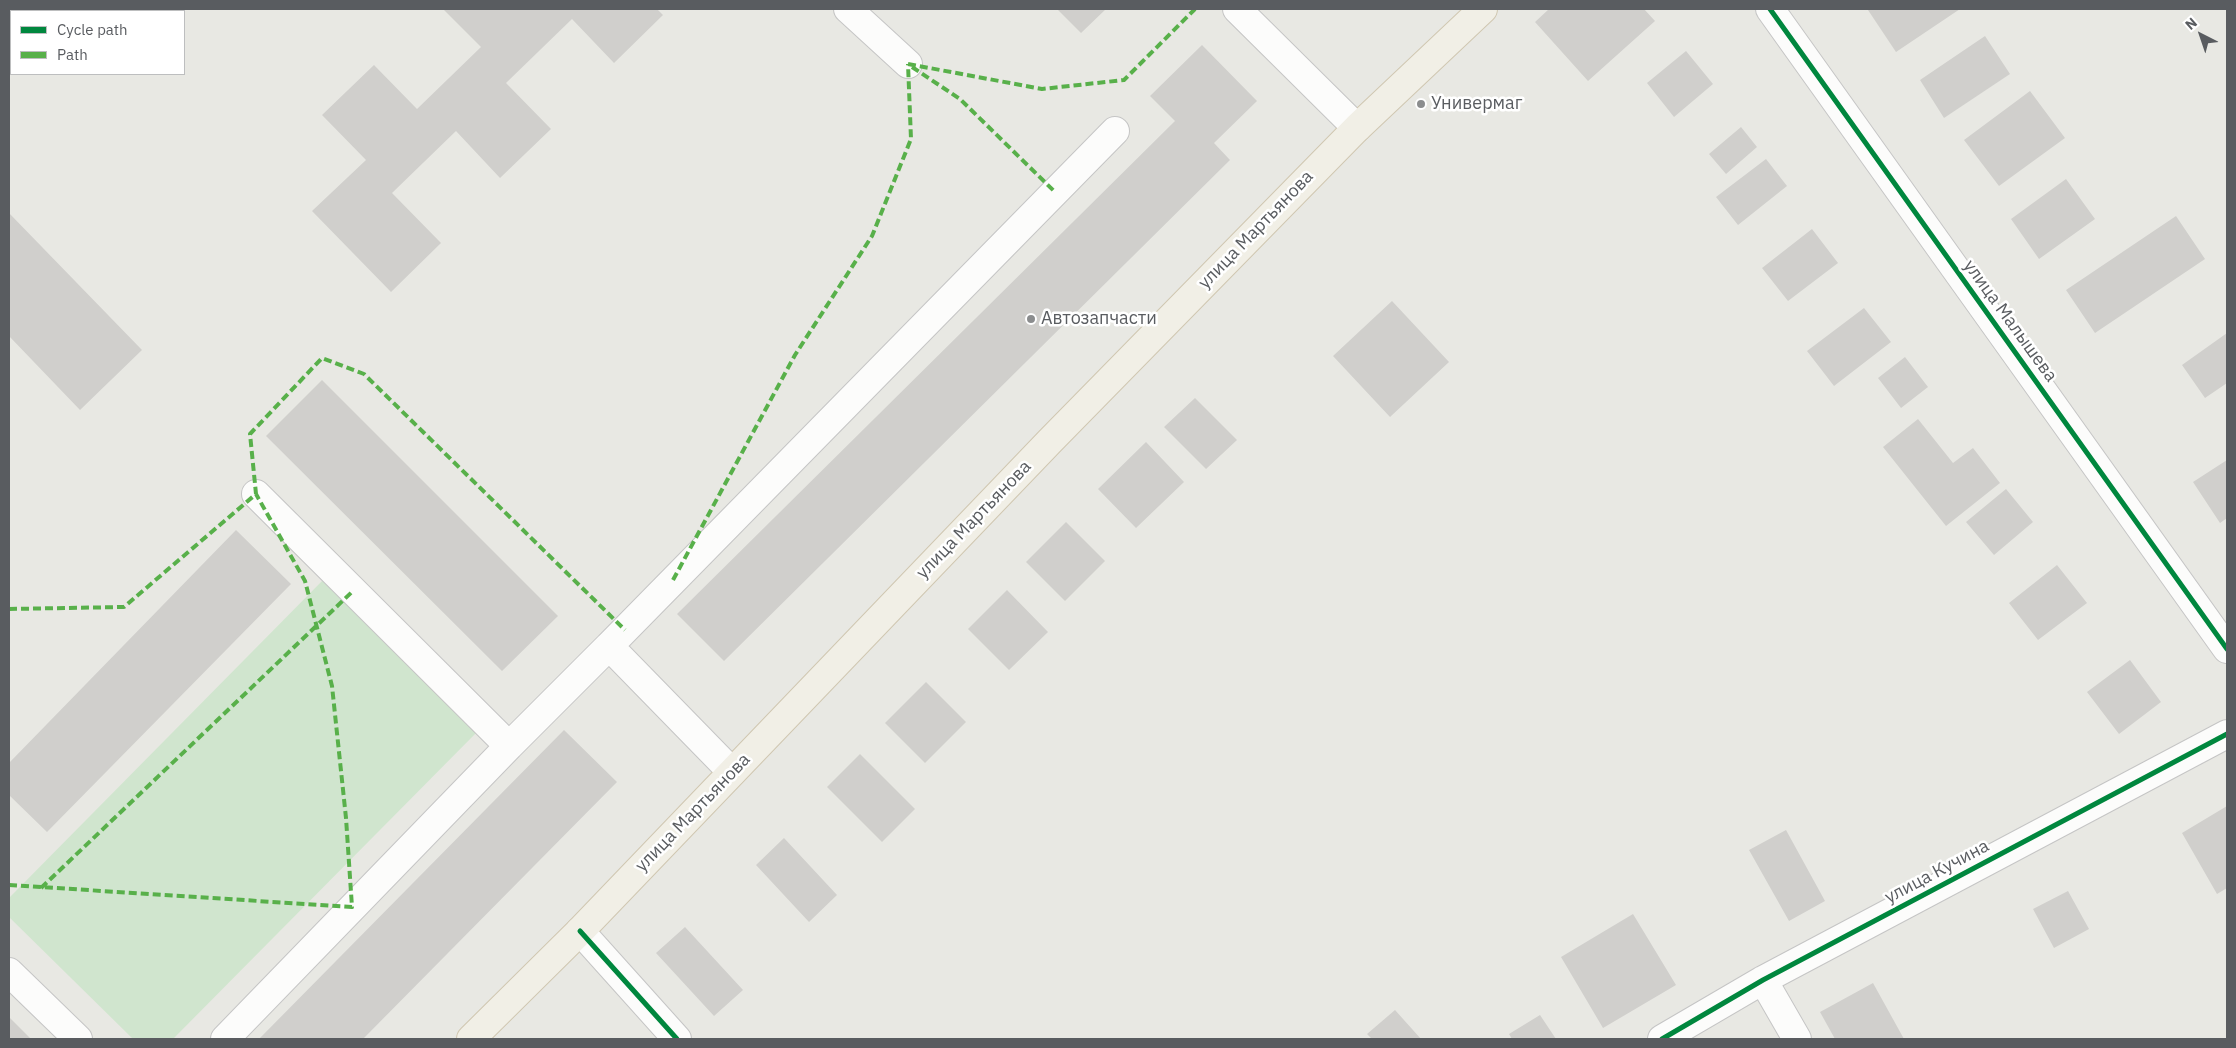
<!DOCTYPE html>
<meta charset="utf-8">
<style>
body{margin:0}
#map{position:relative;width:2236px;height:1048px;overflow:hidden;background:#e8e8e3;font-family:"IBM Plex Sans",sans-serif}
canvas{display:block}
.frame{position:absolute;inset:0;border:10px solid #595c60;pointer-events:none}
.legend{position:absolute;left:10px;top:10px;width:175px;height:65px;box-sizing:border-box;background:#fff;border:1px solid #bdbebf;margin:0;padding:6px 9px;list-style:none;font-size:15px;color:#595c60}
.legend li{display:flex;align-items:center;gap:10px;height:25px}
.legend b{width:25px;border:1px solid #bdbebf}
.north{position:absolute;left:2176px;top:10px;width:50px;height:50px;-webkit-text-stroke:4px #fff;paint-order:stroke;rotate:319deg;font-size:14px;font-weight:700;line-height:20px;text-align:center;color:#595c60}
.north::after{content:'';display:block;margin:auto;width:18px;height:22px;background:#595c60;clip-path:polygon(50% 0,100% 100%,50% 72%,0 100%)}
</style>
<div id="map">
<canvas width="2236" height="1048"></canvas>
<div class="frame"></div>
<ul class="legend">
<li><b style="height:6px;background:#00873e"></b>Cycle path</li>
<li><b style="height:6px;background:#58b04a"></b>Path</li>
</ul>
<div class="north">N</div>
</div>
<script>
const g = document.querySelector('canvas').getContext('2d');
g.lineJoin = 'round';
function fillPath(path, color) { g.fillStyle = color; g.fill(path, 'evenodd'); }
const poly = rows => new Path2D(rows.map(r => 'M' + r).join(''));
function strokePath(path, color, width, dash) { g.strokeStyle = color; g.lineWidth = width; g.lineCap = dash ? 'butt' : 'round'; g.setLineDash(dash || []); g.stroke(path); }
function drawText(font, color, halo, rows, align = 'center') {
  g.font = font + ' "IBM Plex Sans",sans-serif'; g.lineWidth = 5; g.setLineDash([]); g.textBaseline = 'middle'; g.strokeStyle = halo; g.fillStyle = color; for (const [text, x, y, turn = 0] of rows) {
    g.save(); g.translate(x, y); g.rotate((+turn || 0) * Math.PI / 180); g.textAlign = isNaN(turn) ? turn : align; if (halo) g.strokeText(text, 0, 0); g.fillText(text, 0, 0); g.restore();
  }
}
const green = poly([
 [325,578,479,730,173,1039,133,1039,9,917,9,898]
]);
const building = poly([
 [443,9,657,9,663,15,614,63,572,19,506,83,551,129,500,178,456,131,392,193,441,243,391,292,312,211,366,160,322,115,374,65,417,109,481,47],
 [1057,9,1106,9,1081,33],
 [1549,9,1644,9,1655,21,1588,81,1535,22],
 [1870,9,1960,9,1896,52,1868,10],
 [1985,36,2010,74,1944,118,1920,80],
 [1202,45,1257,101,1214,143,1230,160,724,661,677,614,1175,121,1150,96],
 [1686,51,1713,84,1674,117,1647,83],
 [2030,91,2065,138,1999,186,1964,140],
 [1741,127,1757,147,1726,174,1709,154],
 [1766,159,1787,186,1738,225,1716,197],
 [2066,179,2095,219,2039,259,2011,219],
 [9,213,142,350,80,410,9,336],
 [2176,216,2205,259,2095,333,2066,290],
 [1812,229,1838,263,1788,301,1762,268],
 [1392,301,1449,362,1390,417,1333,356],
 [1864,308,1891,342,1834,386,1807,351],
 [2227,333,2227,383,2205,398,2182,365],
 [1905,357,1928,387,1901,408,1878,378],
 [322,380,558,616,502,671,266,436],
 [1195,398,1237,440,1206,469,1164,427],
 [1918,419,1953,463,1973,448,2000,483,1946,526,1883,447],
 [1146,442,1184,482,1136,528,1098,489],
 [2227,460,2227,518,2220,523,2193,482],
 [2006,489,2033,522,1994,555,1966,522],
 [1066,522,1105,561,1065,601,1026,562],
 [236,530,291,584,47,832,9,795,9,763],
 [2057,565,2087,603,2038,640,2009,603],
 [1007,590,1048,632,1009,670,968,629],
 [2130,660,2161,702,2119,734,2087,692],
 [926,682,966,722,925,763,885,723],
 [564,730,617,782,363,1039,259,1039],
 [860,754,915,809,882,842,827,787],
 [2227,806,2227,888,2217,894,2182,833],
 [1786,830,1825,901,1789,921,1749,850],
 [784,838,837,895,809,922,756,865],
 [2068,891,2089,929,2054,948,2033,909],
 [1633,914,1676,985,1603,1028,1561,957],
 [685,927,743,990,714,1016,656,953],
 [1873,983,1904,1039,1835,1039,1820,1012],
 [1395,1010,1421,1039,1372,1039,1367,1034],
 [1540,1015,1556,1039,1512,1039,1509,1034],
 [9,1017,31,1039,9,1039]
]);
const minor = poly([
 [848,9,908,64],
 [1237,9,1357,128],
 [1770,9,2227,649],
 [609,646,1115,131],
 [509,746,609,646,732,772],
 [580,931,677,1039],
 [9,972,78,1039],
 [1763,980,1797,1039],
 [225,1039,509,746,256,494],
 [1662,1039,1763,980,2227,734]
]);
const major = poly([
 [471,1039,580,931,1050,441,1357,128,1483,9]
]);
const quiet = poly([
 [908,64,1042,89,1124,80,1195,9],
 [912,67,960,99,1055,192],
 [673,580,795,355,872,236,911,139,908,64],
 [9,609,124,607,256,494,250,434,322,358,364,374,625,630],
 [9,885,352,907,346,818,332,686,305,581,256,494],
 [41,888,353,591]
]);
const cycleway = poly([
 [1770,9,2227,649],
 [580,931,677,1039],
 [1662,1039,1763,980,2227,734]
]);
const markers = [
 [1421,104,5,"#8b8d8e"],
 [1031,319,5,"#8b8d8e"]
];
const poiNames = [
 ["Универмаг",1431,104],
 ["Автозапчасти",1041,319]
];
const streetNames = [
 ["улица Мартьянова",1256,230,-46],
 ["улица Малышева",2010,321,54],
 ["улица Мартьянова",974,520,-46],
 ["улица Мартьянова",693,813,-46],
 ["улица Кучина",1937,872,-28]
];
fillPath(green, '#d0e5ce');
fillPath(building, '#d0cfcc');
strokePath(minor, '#c5c5c5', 30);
strokePath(major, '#d0c7b1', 30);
strokePath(minor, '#fcfcfb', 28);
strokePath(major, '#f1efe6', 28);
strokePath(quiet, '#58b04a', 4, [8, 4]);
strokePath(cycleway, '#00873e', 5);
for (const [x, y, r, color] of markers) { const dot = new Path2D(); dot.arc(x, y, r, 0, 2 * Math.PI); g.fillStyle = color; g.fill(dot); strokePath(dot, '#fff', 2); }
drawText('18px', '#595c60', '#fff', poiNames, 'left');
drawText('18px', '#595c60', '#fff', streetNames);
</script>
